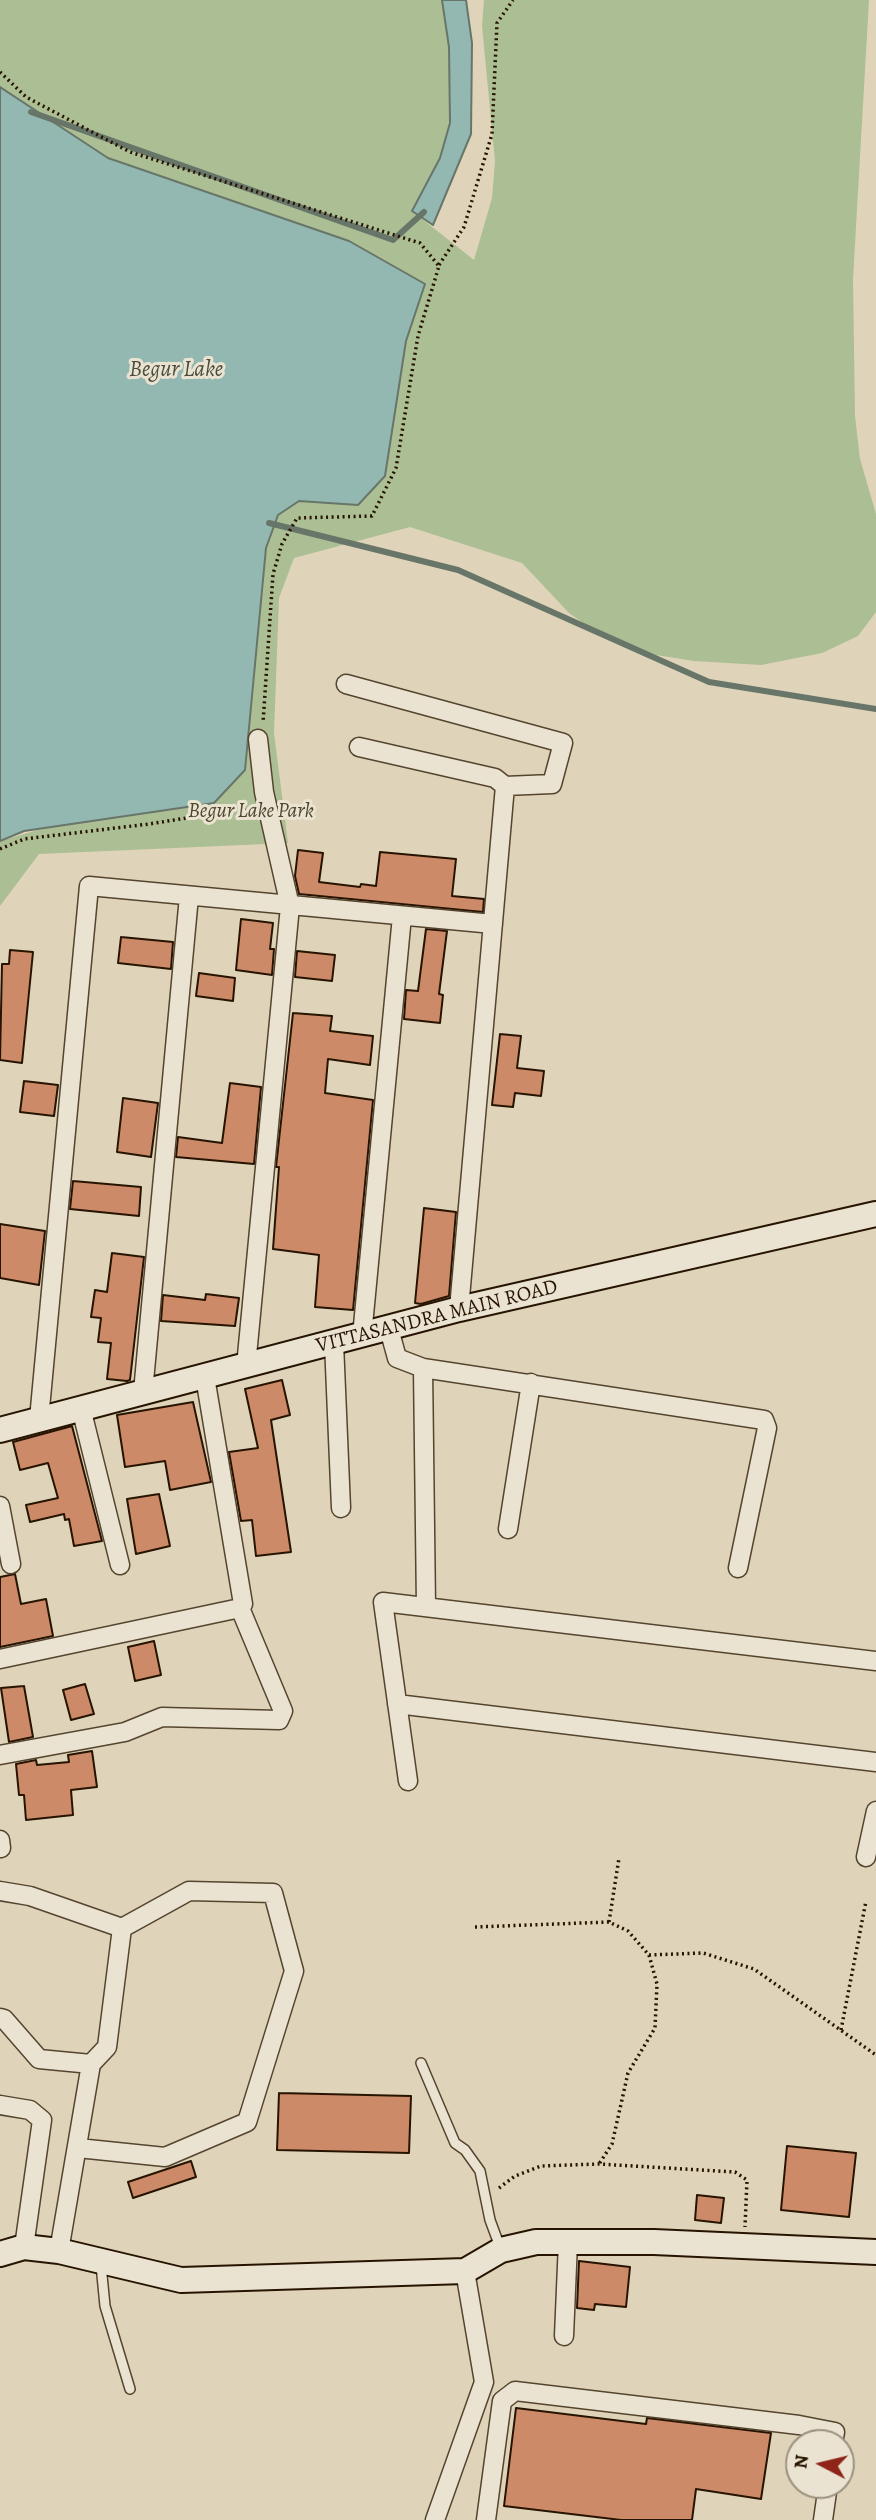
<!DOCTYPE html>
<style>
body{margin:0}
#map{position:relative;width:876px;height:2520px;overflow:hidden;background:#dfd4b9;font-family:Alegreya,serif}
canvas{display:block}
.north{position:absolute;left:785px;top:2429px;width:70px;height:70px;box-sizing:border-box;background:#eae3d2;border:2px solid #9c907e;border-radius:50%;rotate:277deg;font-size:19px;font-weight:700;line-height:28px;text-align:center;color:#271400}
.north::after{content:'';display:block;margin:auto;width:24px;height:32px;background:#8f2418;clip-path:polygon(50% 0,100% 100%,50% 72%,0 100%)}
</style>
<div id="map">
<canvas width="876" height="2520"></canvas>
<div class="north">N</div>
</div>
<script>
const g = document.querySelector('canvas').getContext('2d');
g.lineJoin = 'round';
function fillPath(path, color) { g.fillStyle = color; g.fill(path, 'evenodd'); }
const poly = rows => new Path2D(rows.map(r => 'M' + r).join(''));
function strokePath(path, color, width, dash) { g.strokeStyle = color; g.lineWidth = width; g.lineCap = dash ? 'butt' : 'round'; g.setLineDash(dash || []); g.stroke(path); }
function drawText(font, color, halo, rows, align = 'center') {
  g.font = font + ' Alegreya,serif'; g.lineWidth = 6; g.setLineDash([]); g.textBaseline = 'middle'; g.strokeStyle = halo; g.fillStyle = color; for (const [text, x, y, turn = 0] of rows) {
    g.save(); g.translate(x, y); g.rotate((+turn || 0) * Math.PI / 180); g.textAlign = isNaN(turn) ? turn : align; if (halo) g.strokeText(text, 0, 0); g.fillText(text, 0, 0); g.restore();
  }
}
const green = poly([
 [0,0,442,0,449,47,450,123,440,158,412,211,474,260,492,198,495,161,482,26,484,0,869,0,853,279,855,416,860,459,876,514,876,612,858,636,822,653,761,665,694,661,650,654,598,633,569,613,522,563,410,527,294,558,279,598,274,733,288,843,39,854,0,906,0,841,245,770,266,548,278,515,299,501,358,505,385,476,406,341,425,284,349,241,108,158,5,92,0,87]
]);
const water = poly([
 [442,0,466,0,472,43,471,134,433,225,412,211,440,158,450,123,449,47,442,0],
 [0,87,108,158,349,241,425,284,406,341,385,476,358,505,299,501,278,515,266,548,245,770,214,803,24,831,0,841,0,87]
]);
const stream = poly([
 [31,112,393,240,424,212],
 [269,523,458,570,709,682,876,709]
]);
const building = poly([
 [298,850,323,853,319,882,360,887,361,884,376,886,380,852,456,859,452,896,484,899,483,912,299,894,295,876,298,850],
 [241,919,273,923,270,949,274,949,272,975,236,970,241,919],
 [426,929,447,931,439,994,443,995,440,1023,404,1019,406,990,418,991,426,929],
 [121,937,173,942,171,969,118,963,121,937],
 [10,950,33,952,22,1063,0,1060,2,964,9,964,10,950],
 [297,951,335,955,332,981,295,977,297,951],
 [199,973,235,978,233,1001,196,996,199,973],
 [293,1013,332,1016,330,1031,373,1036,370,1065,328,1059,325,1093,373,1100,353,1310,315,1307,319,1255,273,1249,279,1167,276,1167,293,1013],
 [500,1034,521,1036,517,1068,544,1071,541,1096,515,1093,513,1107,492,1105,500,1034],
 [24,1081,58,1085,54,1116,20,1112,24,1081],
 [230,1083,261,1087,254,1164,176,1157,178,1137,222,1143,230,1083],
 [123,1098,158,1103,151,1157,117,1152,123,1098],
 [73,1181,141,1187,139,1216,70,1209,73,1181],
 [424,1208,456,1212,449,1296,421,1304,415,1303,424,1208],
 [0,1224,45,1231,39,1285,0,1278,0,1224],
 [112,1253,144,1257,130,1380,127,1381,107,1379,111,1343,98,1342,101,1318,91,1317,95,1290,107,1292,112,1253],
 [206,1294,239,1298,235,1326,161,1321,163,1295,205,1300,206,1294],
 [282,1380,290,1415,271,1420,291,1552,256,1556,252,1520,241,1521,229,1452,258,1448,245,1389,282,1380],
 [193,1402,211,1482,170,1490,165,1461,125,1467,117,1415,193,1402],
 [72,1426,102,1541,74,1546,69,1519,65,1520,64,1514,30,1522,26,1505,58,1498,48,1463,20,1470,13,1442,72,1426],
 [159,1494,170,1546,136,1554,127,1499,159,1494],
 [15,1574,21,1604,46,1599,53,1636,0,1647,0,1577,15,1574],
 [154,1641,161,1675,135,1681,128,1647,154,1641],
 [85,1684,94,1714,71,1720,63,1690,85,1684],
 [24,1686,33,1737,9,1742,1,1688,24,1686],
 [92,1751,97,1787,71,1790,73,1815,26,1820,24,1795,19,1795,16,1764,36,1760,37,1765,69,1762,68,1755,92,1751],
 [279,2093,411,2096,409,2153,277,2150,279,2093],
 [787,2146,856,2153,849,2217,781,2210,787,2146],
 [191,2161,196,2177,133,2198,128,2182,191,2161],
 [697,2195,724,2198,721,2223,695,2220,697,2195],
 [579,2261,630,2267,626,2307,595,2304,594,2310,577,2308,579,2261],
 [516,2408,646,2424,647,2418,771,2433,761,2499,696,2489,692,2520,621,2520,504,2506,516,2408]
]);
const path = poly([
 [0,72,26,97,130,152,420,243,439,266,418,336,396,468,372,516,297,518,282,544,273,574,263,723],
 [439,265,464,227,492,134,497,23,513,0],
 [0,849,24,839,149,824,249,808],
 [609,1922,619,1858],
 [475,1927,609,1922,628,1931,649,1955,657,1984,655,2028,628,2073,612,2144,599,2164],
 [649,1955,703,1953,754,1969,876,2055],
 [841,2030,866,1901],
 [499,2188,515,2176,541,2166,599,2164,735,2172,747,2180,745,2227]
]);
const lane = poly([
 [421,2063,455,2143,465,2150,480,2171,490,2220,500,2247],
 [101,2265,105,2306,130,2389]
]);
const street = poly([
 [346,684,563,743,552,784,505,786],
 [359,747,495,778,505,786,459,1309],
 [389,1329,397,1358,423,1368,764,1420,767,1428,738,1568],
 [362,1336,402,916],
 [334,1343,341,1508],
 [246,1366,290,906,264,792,258,739],
 [423,1368,426,1607],
 [143,1392,189,896],
 [81,1408,120,1565],
 [39,1419,89,886,493,924],
 [0,1506,11,1564],
 [508,1529,531,1383],
 [0,1659,240,1608,243,1604,205,1377],
 [397,1704,876,1762],
 [0,1755,125,1732,162,1717,279,1720,283,1711,240,1608],
 [408,1781,383,1602,876,1661],
 [0,1840,1,1848],
 [866,1857,876,1811],
 [0,1891,30,1896,122,1928,189,1891,273,1893,294,1971,247,2122,165,2157,78,2148],
 [0,2018,4,2019,39,2059,91,2064,59,2251],
 [91,2064,107,2047,122,1928],
 [0,2105,30,2110,42,2120,24,2247],
 [564,2336,568,2242],
 [435,2520,484,2382,465,2271],
 [486,2520,502,2401,515,2391,799,2425,835,2432,833,2443],
 [823,2520,828,2485]
]);
const secondary = poly([
 [0,1430,459,1309,876,1214],
 [0,2254,24,2247,59,2251,181,2280,465,2271,501,2250,536,2242,654,2242,876,2252]
]);
const parkNames = [
 ["Begur Lake Park",251,812]
];
const streetNames = [
 ["VITTASANDRA MAIN ROAD",437,1317,-14]
];
const waterNames = [
 ["Begur Lake",176,370]
];
fillPath(green, '#acbe94');
fillPath(water, '#93b8b1');
strokePath(water, '#68766a', 2);
strokePath(stream, '#68766a', 6);
fillPath(building, '#cc8a68');
strokePath(building, '#271400', 2);
strokePath(lane, '#55442e', 12);
strokePath(street, '#55442e', 21);
strokePath(secondary, '#271400', 28);
strokePath(path, '#271400', 3.5, [2, 3.5]);
strokePath(lane, '#eae3d2', 9);
strokePath(street, '#eae3d2', 18);
strokePath(secondary, '#eae3d2', 24);
drawText('italic 21px', '#4f472c', '#eae3d2', parkNames);
drawText('21px', '#271400', '#eae3d2', streetNames);
drawText('italic 23px', '#4d4d3e', '#eae3d2', waterNames);
</script>
